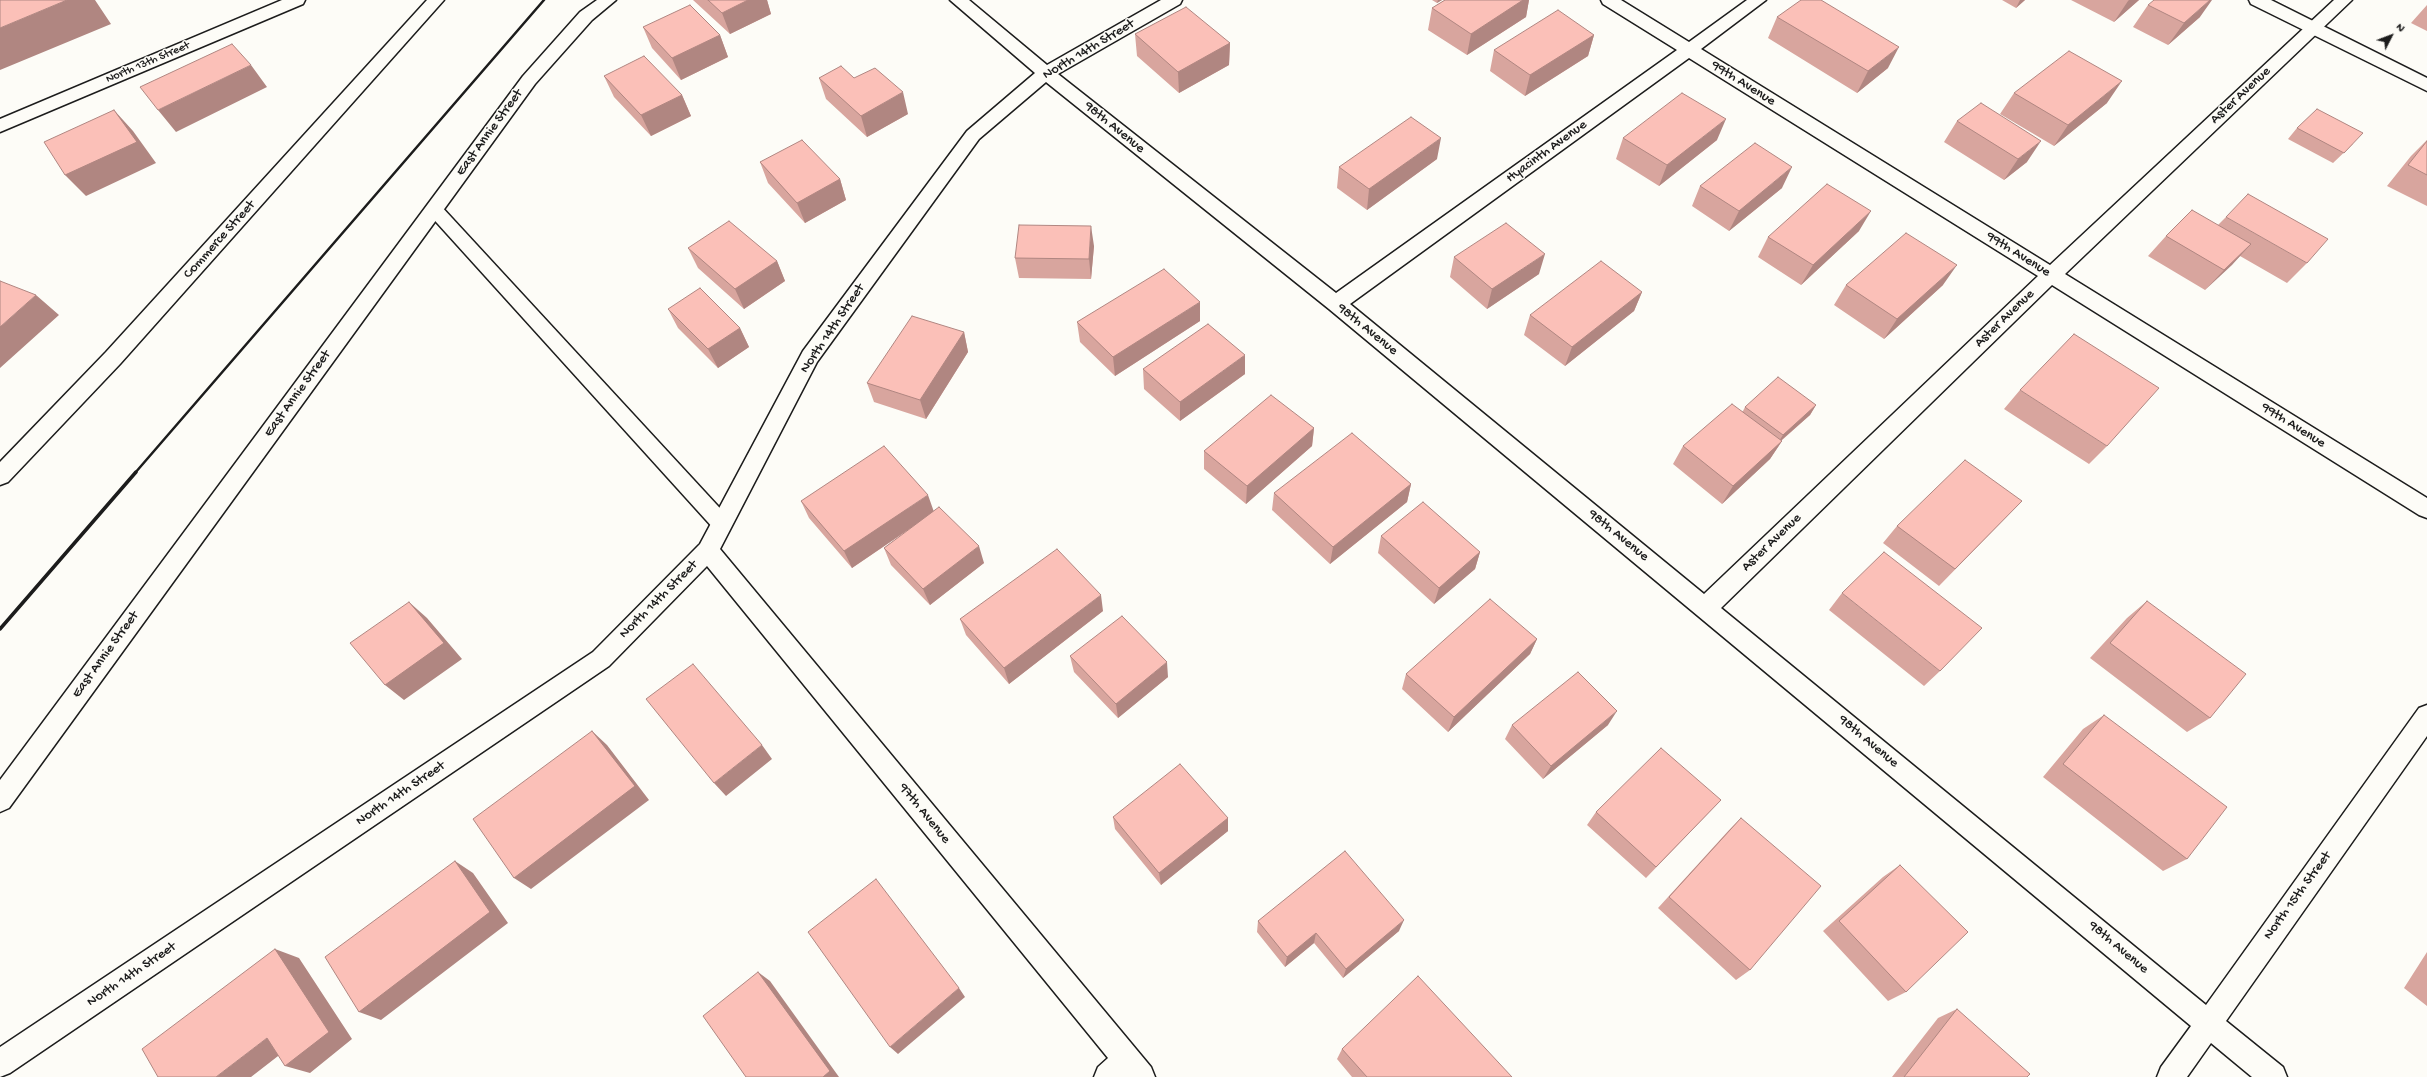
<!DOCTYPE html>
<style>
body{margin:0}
#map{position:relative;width:2427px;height:1077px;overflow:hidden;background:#fdfcf7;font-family:"Gochi Hand",sans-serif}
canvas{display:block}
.north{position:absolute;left:2371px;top:16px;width:40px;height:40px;-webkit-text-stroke:3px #fdfcf7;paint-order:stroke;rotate:48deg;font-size:11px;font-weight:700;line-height:16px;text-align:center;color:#1c1c1c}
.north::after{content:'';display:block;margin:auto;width:14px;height:18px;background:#1c1c1c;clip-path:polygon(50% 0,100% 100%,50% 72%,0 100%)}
</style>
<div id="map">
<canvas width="2427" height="1077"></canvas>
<div class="north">N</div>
</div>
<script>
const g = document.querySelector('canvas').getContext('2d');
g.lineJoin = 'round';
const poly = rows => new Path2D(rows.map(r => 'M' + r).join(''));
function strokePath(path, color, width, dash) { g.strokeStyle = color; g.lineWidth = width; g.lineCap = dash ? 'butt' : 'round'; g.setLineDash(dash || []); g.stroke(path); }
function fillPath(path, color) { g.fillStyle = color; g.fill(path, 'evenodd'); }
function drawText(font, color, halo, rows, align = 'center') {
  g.font = font + ' "Gochi Hand",sans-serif'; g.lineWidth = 3; g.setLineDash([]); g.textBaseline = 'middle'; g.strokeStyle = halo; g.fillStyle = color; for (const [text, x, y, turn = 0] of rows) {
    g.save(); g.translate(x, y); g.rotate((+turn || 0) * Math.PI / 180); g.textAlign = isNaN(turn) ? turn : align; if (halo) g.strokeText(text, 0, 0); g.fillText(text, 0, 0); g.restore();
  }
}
const service = poly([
 [434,203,440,205,729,518,731,524,729,530,722,532,715,530,428,213,426,209,428,205,434,203]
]);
const minor = poly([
 [282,0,305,0,303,4,0,132,0,119,282,0],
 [427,0,444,0,120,364,8,482,0,485,0,462,106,352,427,0],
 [597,0,616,0,592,20,535,84,9,808,0,812,0,780,523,76,580,12,597,0],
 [950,0,969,0,1047,65,1161,0,1182,0,1180,4,1058,74,1336,293,1677,50,1603,4,1601,0,1621,0,1689,42,1747,0,1766,0,1701,49,2050,265,2334,0,2352,0,2065,274,2427,498,2427,518,2419,515,2052,285,1721,608,2206,1005,2419,708,2427,705,2427,736,2226,1021,2283,1067,2287,1077,2252,1077,2211,1043,2187,1077,2157,1077,2161,1067,2191,1026,1329,309,1046,82,979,139,817,362,720,549,1151,1067,1155,1077,1094,1077,1098,1067,1108,1058,707,566,609,666,10,1073,0,1077,0,1047,593,652,700,544,803,351,967,131,1035,73,950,0],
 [1689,58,2038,276,1704,594,1350,304,1689,58]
]);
const tertiary = poly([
 [2249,0,2271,0,2427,78,2427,91,2251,4,2249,0]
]);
const railFar1 = poly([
 [135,473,544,0]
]);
const rail = poly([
 [0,629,136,472]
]);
const wall = poly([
 [693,0,767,0,771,14,730,34],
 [1432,0,1442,0,1437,3],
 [1445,0,1529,0,1526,17,1467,55,1428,30,1432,8],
 [2002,0,2025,0,2016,8],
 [2071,0,2139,0,2114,22],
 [2148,5,2200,17,2168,45,2133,27],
 [2427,5,2427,31,2411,23],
 [1777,17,1888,68,1857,93,1768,38],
 [643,27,720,35,728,57,681,80,652,48],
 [1135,34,1230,43,1229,65,1179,93,1137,56],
 [1594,35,1588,56,1525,96,1490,71,1494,50],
 [604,76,682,95,691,116,651,136,614,97],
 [819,78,908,114,867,137,826,99],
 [2014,93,2107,103,2054,146,2000,114],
 [1957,121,2027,162,2004,180,1944,142],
 [2297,128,2353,144,2333,163,2288,139],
 [1623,138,1717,140,1659,186,1616,159],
 [2427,140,2427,206,2387,186,2411,156],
 [1437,159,1367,210,1337,188,1339,167],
 [760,162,840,179,846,200,805,223,768,183],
 [1700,186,1782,188,1729,231,1692,206],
 [2226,217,2307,263,2287,283,2240,256,2205,290,2148,256,2166,236,2218,225],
 [1859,231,1801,285,1758,257,1768,237],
 [1094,246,1091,279,1019,278,1015,258],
 [688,248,777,261,785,281,744,309,698,268],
 [1454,257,1539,274,1487,309,1450,277],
 [1846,285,1943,285,1884,339,1834,305],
 [1642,292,1634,311,1565,366,1524,335,1530,315],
 [668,309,740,328,749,347,718,368,678,328],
 [1200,321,1115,376,1080,342,1077,322],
 [964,332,968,352,926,419,874,402,867,383],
 [1143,369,1245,374,1180,421,1144,389],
 [2020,390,2107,446,2089,464,2004,409],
 [1816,405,1810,415,1781,441,1782,441,1770,459,1722,504,1673,464,1683,446,1743,411,1745,407],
 [1314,428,1312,446,1246,504,1204,469,1204,451],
 [1411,484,1407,502,1330,564,1272,510,1274,493],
 [801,501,934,511,984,563,930,605,891,565,884,548,911,528,852,568,809,518],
 [2022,501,1939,586,1883,543,1897,526],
 [1381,536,1480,552,1475,569,1434,604,1378,553],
 [1842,593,1940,671,1924,686,1829,610],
 [2147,601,2210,718,2187,732,2090,658,2127,618],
 [1103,611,1009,684,966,635,960,619],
 [1537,639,1530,654,1448,732,1402,689,1406,674],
 [1070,656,1168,677,1118,718,1074,672],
 [2104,715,2187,859,2163,871,2043,777,2083,729],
 [1512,725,1608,725,1543,779,1505,739],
 [1721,800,1646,878,1587,825,1596,812],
 [1113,817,1228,818,1228,831,1161,885,1115,829],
 [1741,818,1750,970,1736,980,1658,908,1729,830],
 [1900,865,1906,992,1888,1001,1823,931,1883,877],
 [1258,921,1399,931,1343,978,1314,943,1285,967,1257,932],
 [2427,952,2427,1006,2404,988],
 [1957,1009,2027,1077,1892,1077,1938,1018],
 [1342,1049,1512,1077,1352,1077,1337,1059]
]);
const shadedWall = poly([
 [67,0,95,0,111,24,0,70,0,28],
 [748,0,767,0,771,14,730,34,722,13],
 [1438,0,1442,0,1437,3],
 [1523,0,1529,0,1526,17,1467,55,1471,34],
 [2020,0,2025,0,2016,8],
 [2129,0,2139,0,2114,22,2128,1],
 [2210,0,2212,0,2200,17,2168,45,2184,23],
 [720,35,728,57,681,80,672,58],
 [1594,35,1588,56,1525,96,1530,75],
 [1230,43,1229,65,1179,93,1178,72],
 [1899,47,1888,68,1857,93,1868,71],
 [251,65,267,87,176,132,158,110],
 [2122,81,2107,103,2054,146,2068,125],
 [903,92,908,114,867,137,861,116],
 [682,95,691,116,651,136,641,115],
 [114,110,133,131,156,163,86,196,65,175],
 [1726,119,1717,140,1659,186,1667,165],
 [1441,138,1437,159,1367,210,1369,189],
 [2041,141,2027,162,2004,180,2018,159],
 [1792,167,1782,188,1729,231,1739,211],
 [840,179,846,200,805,223,797,203],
 [1871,211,1859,231,1801,285,1813,265],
 [1091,226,1094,246,1091,279,1089,259],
 [2251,244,2232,265,2205,290,2224,270],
 [1545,254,1539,274,1487,309,1492,289],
 [777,261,785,281,744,309,735,289],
 [1957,265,1943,285,1884,339,1897,319],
 [1642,292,1634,311,1565,366,1572,347],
 [36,295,59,315,0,368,0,327],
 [1200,302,1200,321,1115,376,1113,357],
 [740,328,749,347,718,368,708,349],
 [964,332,968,352,926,419,920,400],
 [1245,355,1245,374,1180,421,1180,402],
 [1816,405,1810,415,1777,444,1783,435],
 [1314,428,1312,446,1246,504,1247,486],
 [1782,441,1770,459,1722,504,1733,486],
 [1411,484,1407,502,1330,564,1333,547],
 [928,495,934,512,852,568,844,551],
 [979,546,984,563,930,605,923,589],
 [1480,552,1475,569,1434,604,1439,588],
 [1101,595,1103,611,1009,684,1004,668],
 [409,602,427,618,462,659,404,700,385,685],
 [1537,639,1530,654,1448,732,1454,717],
 [1167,662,1168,677,1118,718,1116,704],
 [1617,711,1608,725,1543,779,1551,766],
 [592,731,607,745,649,800,531,889,514,878],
 [762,745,772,759,726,796,714,783],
 [1228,818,1228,831,1161,885,1159,873],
 [455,861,473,873,508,923,381,1020,359,1012],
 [1404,920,1399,931,1343,978,1346,969],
 [1316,933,1314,943,1285,967,1287,957],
 [275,949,299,958,352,1039,310,1073,285,1066],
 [758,972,770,981,839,1077,823,1077],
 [959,988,965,997,898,1054,890,1047],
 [267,1038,291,1046,251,1077,216,1077]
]);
const building = poly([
 [0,0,67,0,0,28,0,0],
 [708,0,748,0,722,13,708,0],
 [1445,0,1523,0,1471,34,1432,8,1445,0],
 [1801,0,1821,0,1899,47,1868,71,1777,17,1801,0],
 [2154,0,2210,0,2184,23,2148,5,2154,0],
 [690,5,720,35,672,58,643,27,690,5],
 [1186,7,1230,43,1178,72,1135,34,1186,7],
 [1558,10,1594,35,1530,75,1494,50,1558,10],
 [232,44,251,65,158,110,140,87,232,44],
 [2069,51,2122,81,2068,125,2014,93,2069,51],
 [644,56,682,95,641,115,604,76,644,56],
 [841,66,854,78,875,68,903,92,861,116,819,78,841,66],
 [1682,93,1726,119,1667,165,1623,138,1682,93],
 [1981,103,2041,141,2018,159,1957,121,1981,103],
 [2317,109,2363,133,2344,153,2297,128,2317,109],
 [114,110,137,142,65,175,44,142,114,110],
 [1411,117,1441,138,1369,189,1339,167,1411,117],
 [802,140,840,179,797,203,760,162,802,140],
 [2427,141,2427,175,2408,165,2427,141],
 [1755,143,1792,167,1739,211,1700,186,1755,143],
 [1827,184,1871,211,1813,265,1768,237,1827,184],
 [2248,194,2328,239,2307,263,2226,217,2248,194],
 [2192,210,2251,244,2224,270,2166,236,2192,210],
 [729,221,777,261,735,289,688,248,729,221],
 [1506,223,1545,254,1492,289,1454,257,1506,223],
 [1019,225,1091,226,1089,259,1015,258,1019,225],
 [1906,233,1957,265,1897,319,1846,285,1906,233],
 [1601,261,1642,292,1572,347,1530,315,1601,261],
 [1164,269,1200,302,1113,357,1077,322,1164,269],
 [0,281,36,295,0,327,0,281],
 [700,288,740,328,708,349,668,309,700,288],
 [912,316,964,332,920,400,867,383,912,316],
 [1208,324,1245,355,1180,402,1143,369,1208,324],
 [2074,334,2159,388,2107,446,2020,390,2074,334],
 [1778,377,1816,405,1783,435,1745,407,1778,377],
 [1271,395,1314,428,1247,486,1204,451,1271,395],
 [1732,404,1782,441,1733,486,1683,446,1732,404],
 [1352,433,1411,484,1333,547,1274,493,1352,433],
 [884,446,928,495,844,551,801,501,884,446],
 [1965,460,2022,501,1955,569,1897,526,1965,460],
 [1423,502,1480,552,1439,588,1381,536,1423,502],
 [939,507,979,546,923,589,884,548,939,507],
 [1057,549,1101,595,1004,668,960,619,1057,549],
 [1884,552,1982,628,1940,671,1842,593,1884,552],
 [1490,599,1537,639,1454,717,1406,674,1490,599],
 [2147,601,2246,674,2210,718,2110,643,2147,601],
 [409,602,444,643,385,685,350,643,409,602],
 [1122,616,1167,662,1116,704,1070,656,1122,616],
 [693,664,762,745,714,783,646,699,693,664],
 [1578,672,1617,711,1551,766,1512,725,1578,672],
 [2104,715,2227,807,2187,859,2063,764,2104,715],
 [592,731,635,786,514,878,473,819,592,731],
 [1661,748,1721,800,1656,867,1596,812,1661,748],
 [1180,764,1228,818,1159,873,1113,817,1180,764],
 [1741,818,1821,886,1750,970,1669,897,1741,818],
 [1345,851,1404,920,1346,969,1316,933,1287,957,1258,921,1345,851],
 [455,861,490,912,359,1012,325,957,455,861],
 [1900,865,1968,932,1906,992,1839,921,1900,865],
 [876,879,959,988,890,1047,808,932,876,879],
 [275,949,329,1032,285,1066,267,1038,216,1077,158,1077,142,1049,275,949],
 [758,972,830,1071,823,1077,746,1077,703,1016,758,972],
 [1418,976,1512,1077,1367,1077,1342,1049,1418,976],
 [1957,1009,2030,1074,2027,1077,1904,1077,1957,1009]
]);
const farStreetnames = [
 ["North 13th Street",148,63,-23]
];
const streetNames = [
 ["North 14th Street",1089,50,-31],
 ["99th Avenue",1743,84,32],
 ["Aster Avenue",2241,96,-43],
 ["98th Avenue",1114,128,39],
 ["East Annie Street",490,133,-54],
 ["Hyacinth Avenue",1547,152,-36],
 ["Commerce Street",220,240,-48],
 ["99th Avenue",2018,255,32],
 ["Aster Avenue",2005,319,-44],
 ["North 14th Street",833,329,-56],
 ["98th Avenue",1367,330,39],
 ["East Annie Street",298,394,-54],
 ["99th Avenue",2293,426,32],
 ["98th Avenue",1618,536,39],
 ["Aster Avenue",1772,543,-44],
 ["North 14th Street",659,600,-45],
 ["East Annie Street",106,655,-54],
 ["98th Avenue",1868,742,40],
 ["North 14th Street",401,794,-34],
 ["97th Avenue",924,814,51],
 ["North 15th Street",2298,896,-54],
 ["98th Avenue",2118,948,40],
 ["North 14th Street",132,975,-34]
];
strokePath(service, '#1c1c1c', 3);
strokePath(minor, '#1c1c1c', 3);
strokePath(tertiary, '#1c1c1c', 3);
fillPath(service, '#fdfcf7');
fillPath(minor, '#fdfcf7');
fillPath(tertiary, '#fdfcf7');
strokePath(railFar1, '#1c1c1c', 2.5);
strokePath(rail, '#1c1c1c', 3.5);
fillPath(wall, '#d8a59e');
fillPath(shadedWall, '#b08681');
fillPath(building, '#fbc0b8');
strokePath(building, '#b08681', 1);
drawText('12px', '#1c1c1c', '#fdfcf7', farStreetnames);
drawText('14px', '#1c1c1c', '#fdfcf7', streetNames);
</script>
